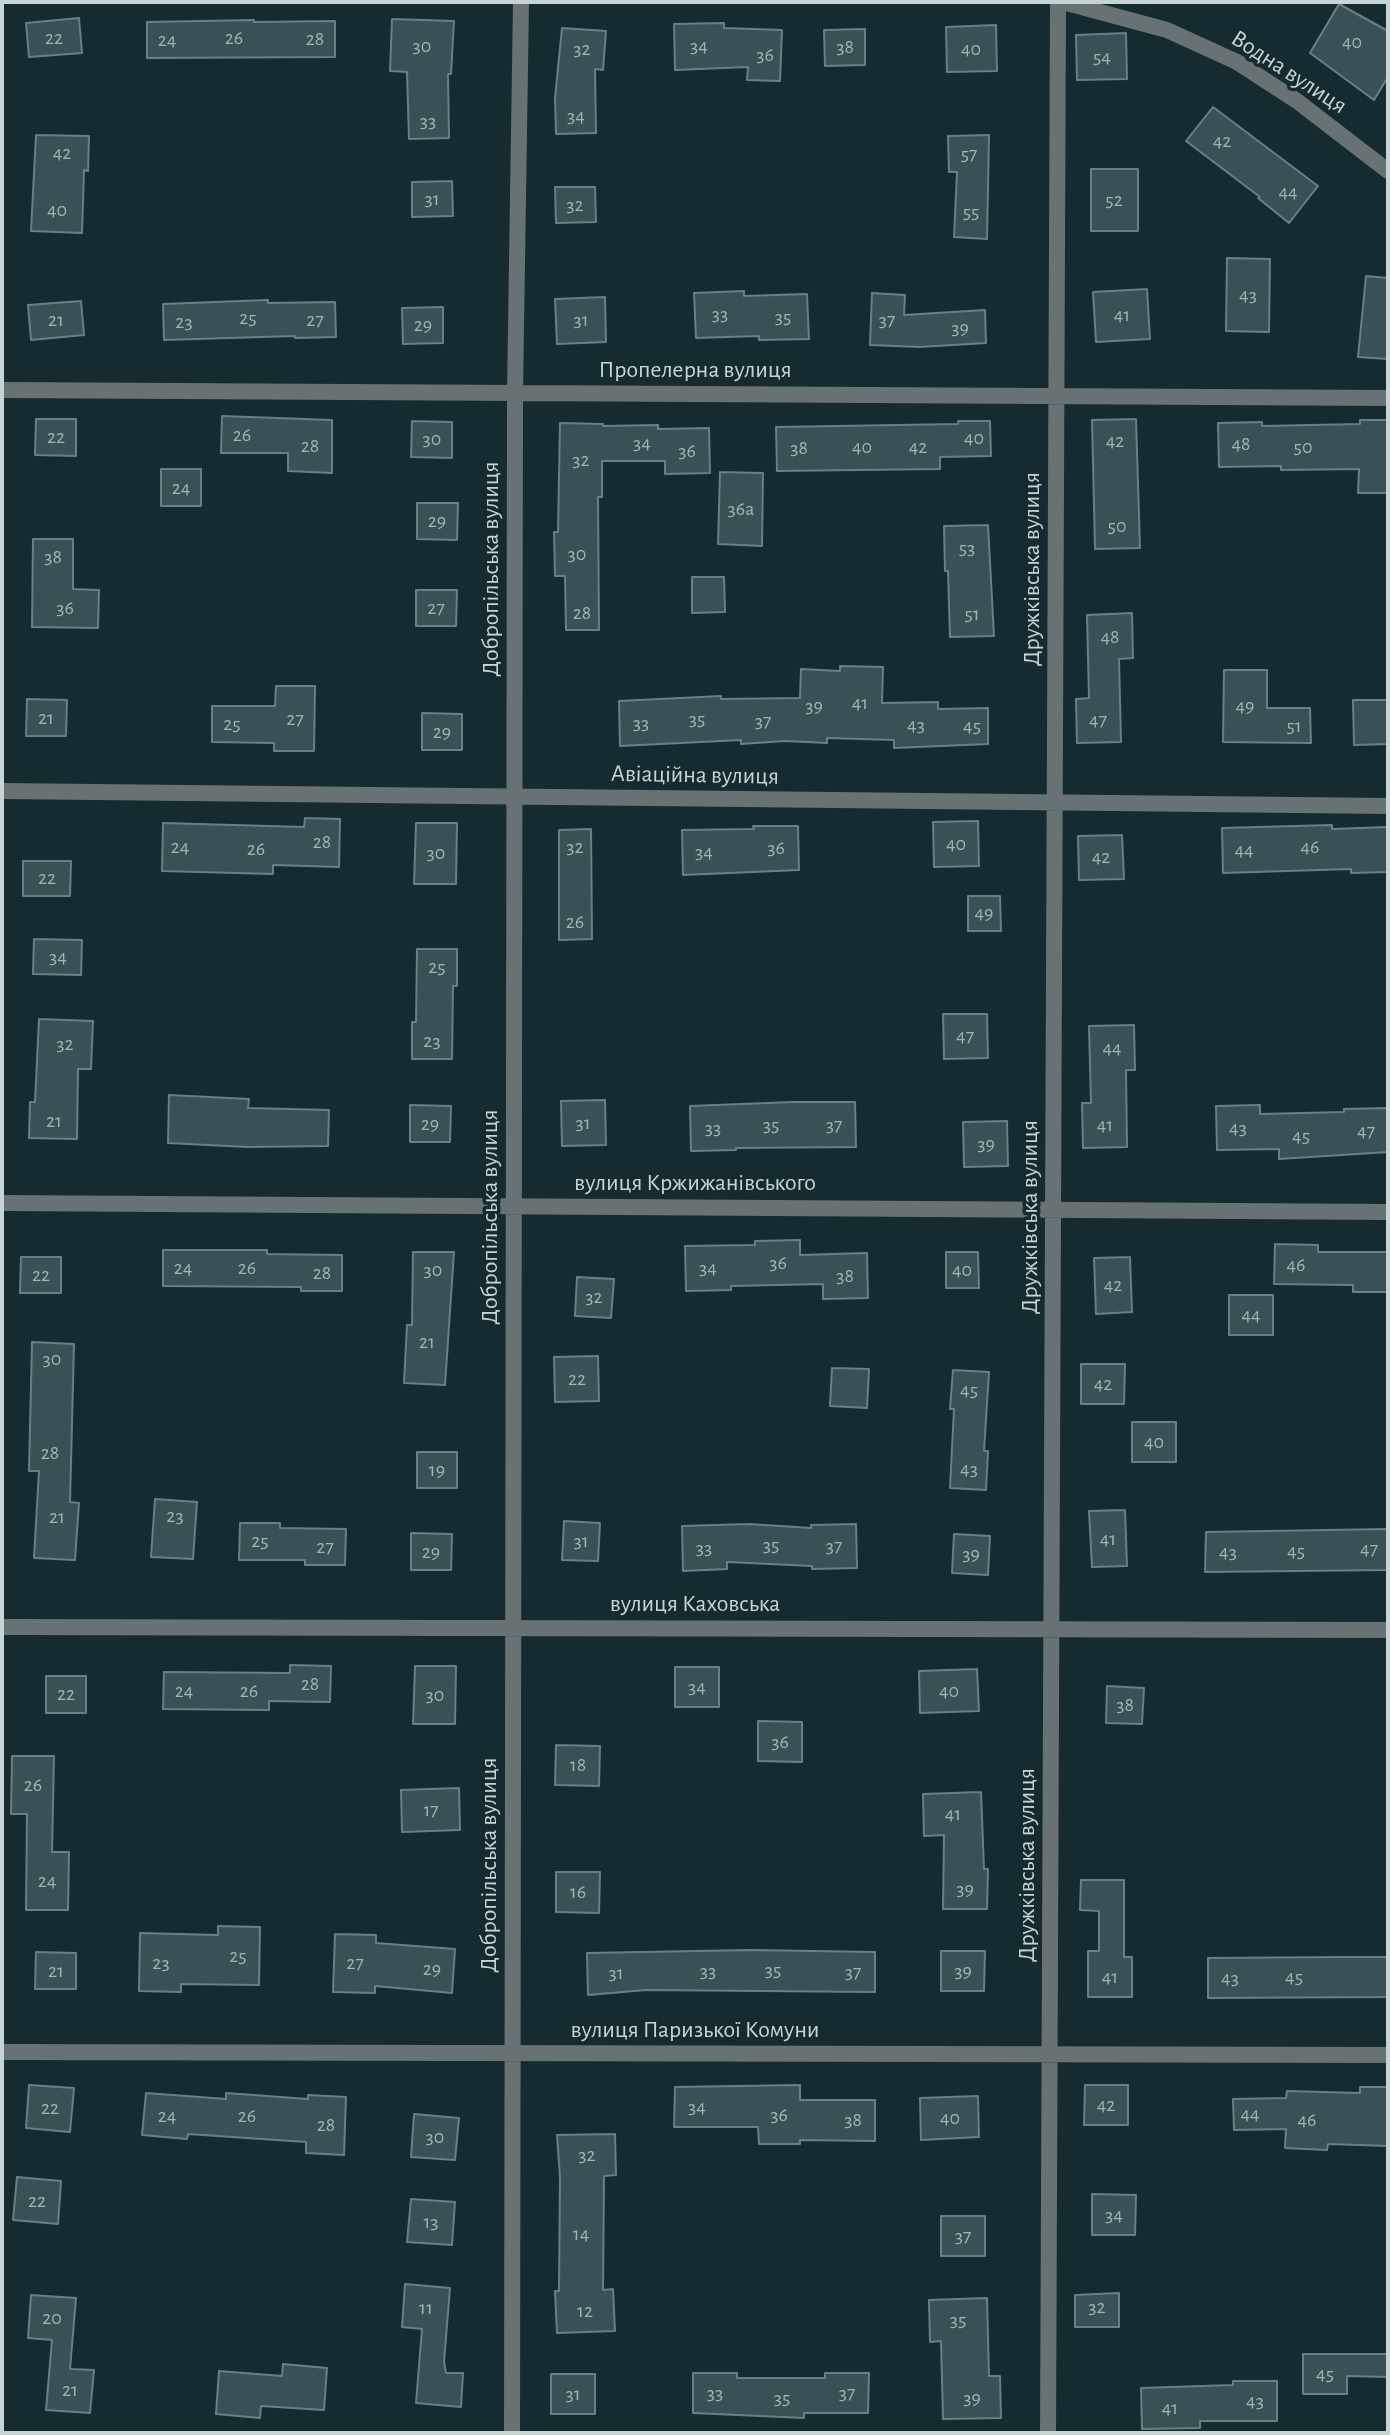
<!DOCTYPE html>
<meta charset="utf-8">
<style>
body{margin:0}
#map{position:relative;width:1390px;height:2435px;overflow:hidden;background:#152b2f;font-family:"Alegreya Sans",sans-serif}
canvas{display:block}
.frame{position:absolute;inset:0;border:4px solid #c7d4d6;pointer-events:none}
</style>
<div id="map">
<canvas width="1390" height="2435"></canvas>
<div class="frame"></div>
</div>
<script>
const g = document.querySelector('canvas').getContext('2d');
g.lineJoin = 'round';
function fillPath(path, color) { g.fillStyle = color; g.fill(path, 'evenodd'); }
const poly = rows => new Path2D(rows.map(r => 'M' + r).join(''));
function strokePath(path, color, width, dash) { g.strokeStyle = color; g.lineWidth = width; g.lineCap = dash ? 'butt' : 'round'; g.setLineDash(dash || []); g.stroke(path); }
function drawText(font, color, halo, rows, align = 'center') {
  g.font = font + ' "Alegreya Sans",sans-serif'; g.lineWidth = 7; g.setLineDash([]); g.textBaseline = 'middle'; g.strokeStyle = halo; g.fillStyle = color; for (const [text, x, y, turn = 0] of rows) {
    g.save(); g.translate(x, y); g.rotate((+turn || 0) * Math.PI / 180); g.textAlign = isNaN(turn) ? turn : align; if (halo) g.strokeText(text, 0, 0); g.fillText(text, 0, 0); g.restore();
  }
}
const building = poly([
 [1339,4,1388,31,1388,77,1374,100,1310,53,1339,4],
 [79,18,82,53,29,57,26,23,79,18],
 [392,19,454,21,451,74,448,74,449,138,409,139,407,72,390,71,392,19],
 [254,20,254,22,335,21,335,57,147,58,147,22,254,20],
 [724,23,724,28,782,30,780,81,747,80,748,67,675,70,674,24,724,23],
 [996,25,997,71,947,72,946,27,996,25],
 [562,28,606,31,603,70,595,69,596,133,556,134,555,98,562,28],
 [865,29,865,65,825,66,824,30,865,29],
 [1126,33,1127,79,1077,80,1076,35,1126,33],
 [1213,107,1318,186,1289,223,1258,198,1260,197,1186,141,1213,107],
 [36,135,89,136,88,171,84,170,82,233,31,231,36,135],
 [989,135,987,239,954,237,957,172,949,172,948,136,989,135],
 [1091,169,1138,169,1138,231,1091,231,1091,169],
 [452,181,453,216,412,217,412,182,452,181],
 [555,187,595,187,596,222,556,223,555,187],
 [1227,258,1270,259,1269,332,1226,331,1227,258],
 [1366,276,1388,278,1388,359,1358,357,1366,276],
 [1147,289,1150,339,1096,342,1093,292,1147,289],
 [744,291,744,296,807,294,809,339,759,340,759,336,696,338,694,293,744,291],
 [872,293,905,295,904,315,985,310,986,343,920,347,870,345,872,293],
 [605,297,606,342,557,344,555,299,605,297],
 [268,300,268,303,335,302,336,337,295,338,295,336,164,340,163,304,268,300],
 [81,301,84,335,31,340,28,305,81,301],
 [443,307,443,343,403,344,402,308,443,307],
 [222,416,332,420,332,473,288,471,288,453,221,453,222,416],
 [36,419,76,419,76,456,35,455,36,419],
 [1136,419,1140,548,1095,549,1092,420,1136,419],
 [1360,420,1388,420,1388,493,1358,493,1359,469,1281,470,1281,466,1219,467,1218,423,1262,422,1262,426,1360,424,1360,420],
 [412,421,452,422,452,458,411,457,412,421],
 [958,421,990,421,991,456,940,457,940,469,777,471,776,427,958,424,958,421],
 [560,423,603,424,603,426,658,425,658,429,709,428,710,473,665,474,665,461,602,461,602,497,598,497,599,630,566,630,565,576,555,576,554,532,558,532,560,423],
 [161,469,201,469,201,506,161,506,161,469],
 [720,472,763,473,762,546,718,544,720,472],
 [417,503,458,503,457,540,417,539,417,503],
 [988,525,994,636,950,637,948,571,945,571,944,526,988,525],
 [33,539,73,539,73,589,99,590,98,628,32,627,33,539],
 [692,577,724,577,725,612,692,613,692,577],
 [416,590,457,590,456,626,416,626,416,590],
 [1132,613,1133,658,1119,659,1121,742,1077,743,1076,699,1089,698,1087,615,1132,613],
 [840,666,883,667,882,703,938,702,938,709,988,708,988,744,894,748,894,740,827,738,827,743,785,741,741,744,741,740,620,746,619,701,721,696,721,699,800,698,801,669,840,671,840,666],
 [1224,670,1267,670,1267,708,1310,708,1311,743,1223,742,1224,670],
 [276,686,315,686,314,751,274,751,274,743,212,742,212,706,275,706,276,686],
 [27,699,67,700,66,736,26,736,27,699],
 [1353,700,1388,700,1388,744,1354,745,1353,700],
 [422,713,462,714,462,750,422,750,422,713],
 [305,818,340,819,339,867,273,865,273,874,162,871,163,823,304,827,305,818],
 [978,821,979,866,934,867,933,822,978,821],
 [416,823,457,823,456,884,414,884,416,823],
 [1332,825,1332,829,1388,827,1388,872,1351,873,1351,869,1223,873,1222,828,1332,825],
 [753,826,798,826,799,870,683,875,682,830,754,829,753,826],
 [591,829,592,939,559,940,559,830,591,829],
 [1122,835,1124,879,1079,880,1078,836,1122,835],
 [23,861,71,861,70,896,23,896,23,861],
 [968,896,1000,896,1001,931,968,931,968,896],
 [34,939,82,940,81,975,33,974,34,939],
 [417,949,457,949,457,986,453,986,452,1059,412,1059,412,1022,416,1022,417,949],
 [943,1014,987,1014,988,1058,944,1059,943,1014],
 [39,1019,93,1021,91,1069,78,1069,77,1139,29,1138,30,1102,35,1102,39,1019],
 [1134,1025,1135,1070,1126,1070,1127,1147,1083,1148,1082,1103,1091,1103,1089,1026,1134,1025],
 [169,1095,249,1099,248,1108,329,1110,328,1146,247,1147,168,1143,169,1095],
 [605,1100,606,1145,562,1146,561,1101,605,1100],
 [793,1102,855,1102,856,1147,736,1148,736,1150,691,1151,690,1106,793,1102],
 [410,1105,451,1106,450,1142,410,1142,410,1105],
 [1260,1105,1260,1114,1344,1112,1344,1109,1388,1108,1388,1152,1279,1159,1279,1149,1217,1150,1216,1106,1260,1105],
 [1007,1121,1008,1166,964,1167,963,1122,1007,1121],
 [800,1240,800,1255,867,1253,868,1298,823,1299,823,1284,731,1286,731,1290,686,1291,685,1246,755,1245,755,1241,800,1240],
 [1275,1244,1318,1245,1318,1252,1388,1252,1388,1292,1353,1292,1353,1285,1274,1284,1275,1244],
 [163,1250,267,1250,267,1254,342,1255,342,1291,301,1291,301,1287,163,1286,163,1250],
 [413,1252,454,1252,445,1385,404,1383,407,1325,412,1325,413,1252],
 [946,1252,978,1252,979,1288,946,1288,946,1252],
 [21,1257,61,1257,61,1293,20,1293,21,1257],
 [1130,1257,1132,1312,1096,1314,1094,1258,1130,1257],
 [577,1277,614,1279,611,1318,575,1316,577,1277],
 [1229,1295,1273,1295,1273,1335,1229,1335,1229,1295],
 [32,1342,74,1344,70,1502,79,1503,75,1560,34,1558,39,1471,29,1471,32,1342],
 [598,1356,599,1401,555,1402,554,1357,598,1356],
 [1081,1364,1125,1364,1124,1404,1081,1404,1081,1364],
 [832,1368,869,1369,867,1408,830,1406,832,1368],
 [953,1370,989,1372,984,1451,988,1451,986,1490,950,1488,954,1409,950,1409,953,1370],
 [1132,1422,1176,1422,1176,1462,1132,1462,1132,1422],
 [417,1452,457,1452,457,1488,417,1488,417,1452],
 [155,1499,197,1502,193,1559,151,1557,155,1499],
 [1125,1510,1127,1566,1092,1567,1089,1511,1125,1510],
 [564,1521,600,1523,598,1561,562,1560,564,1521],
 [240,1523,280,1523,280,1528,346,1529,345,1565,305,1565,305,1560,239,1560,240,1523],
 [749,1524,811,1528,811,1525,856,1524,857,1568,812,1569,812,1566,727,1562,727,1569,683,1571,682,1526,749,1524],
 [1388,1529,1388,1570,1205,1572,1206,1532,1388,1529],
 [411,1533,452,1534,451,1570,411,1570,411,1533],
 [954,1534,990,1536,988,1575,952,1573,954,1534],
 [290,1665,331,1666,330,1702,269,1701,269,1710,163,1709,164,1672,290,1673,290,1665],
 [415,1666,456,1666,455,1724,413,1724,415,1666],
 [675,1667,719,1667,719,1707,675,1707,675,1667],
 [977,1669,979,1711,920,1713,919,1671,977,1669],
 [46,1676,86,1676,86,1713,46,1713,46,1676],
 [1107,1686,1144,1688,1142,1724,1106,1723,1107,1686],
 [758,1721,802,1722,802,1762,758,1761,758,1721],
 [556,1745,600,1746,599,1786,555,1785,556,1745],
 [12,1756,54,1756,52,1852,69,1852,68,1910,26,1910,27,1814,11,1814,12,1756],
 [459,1788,460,1830,402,1832,401,1790,459,1788],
 [981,1792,984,1869,988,1869,987,1909,943,1909,944,1835,924,1836,923,1794,981,1792],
 [556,1872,600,1872,599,1913,556,1912,556,1872],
 [1081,1880,1124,1880,1124,1957,1132,1957,1132,1997,1088,1997,1088,1951,1099,1951,1099,1911,1080,1910,1081,1880],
 [218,1926,260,1927,259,1985,181,1984,181,1992,139,1991,140,1933,218,1935,218,1926],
 [335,1934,376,1935,376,1943,455,1949,452,1993,375,1986,375,1993,333,1992,335,1934],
 [751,1950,875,1952,875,1992,646,1990,588,1995,587,1953,751,1950],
 [941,1951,985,1951,984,1991,941,1991,941,1951],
 [36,1952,76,1953,76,1989,35,1989,36,1952],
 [1344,1957,1388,1957,1388,1997,1208,1998,1208,1958,1344,1957],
 [29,2085,74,2088,70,2132,26,2128,29,2085],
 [800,2085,800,2100,875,2100,875,2141,800,2140,800,2144,759,2144,758,2127,674,2127,675,2087,800,2085],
 [1085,2085,1128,2085,1128,2125,1084,2125,1085,2085],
 [1360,2087,1388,2087,1388,2146,1328,2144,1327,2150,1285,2148,1286,2129,1234,2130,1233,2099,1286,2098,1287,2091,1360,2093,1360,2087],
 [146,2093,226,2099,226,2093,308,2099,308,2095,346,2097,344,2155,306,2153,306,2142,188,2134,187,2139,142,2135,146,2093],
 [978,2096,979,2137,921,2140,920,2098,978,2096],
 [414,2114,459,2118,455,2160,411,2157,414,2114],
 [615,2134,616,2175,604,2176,603,2290,613,2289,615,2331,557,2333,555,2291,559,2291,560,2177,557,2135,615,2134],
 [17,2177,61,2181,58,2224,13,2220,17,2177],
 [1092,2194,1136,2195,1135,2235,1092,2235,1092,2194],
 [411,2199,455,2202,452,2245,407,2242,411,2199],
 [941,2216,985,2216,985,2256,941,2256,941,2216],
 [405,2284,450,2288,444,2362,446,2373,463,2373,461,2407,416,2403,422,2329,402,2327,405,2284],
 [1119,2293,1119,2327,1075,2327,1075,2295,1119,2293],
 [31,2295,76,2298,70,2369,94,2370,90,2413,46,2410,52,2340,28,2338,31,2295],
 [987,2298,989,2376,1000,2376,1001,2418,943,2419,941,2341,930,2342,929,2300,987,2298],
 [1303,2354,1388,2354,1388,2377,1347,2376,1347,2394,1303,2394,1303,2354],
 [283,2364,327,2368,324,2410,261,2406,260,2418,216,2414,219,2371,282,2376,283,2364],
 [693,2373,737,2373,737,2378,825,2378,825,2373,869,2373,868,2413,804,2413,804,2418,693,2413,693,2373],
 [551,2374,595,2374,595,2414,551,2414,551,2374],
 [1233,2381,1277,2381,1277,2421,1200,2421,1200,2428,1142,2429,1141,2388,1233,2385,1233,2381]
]);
const street = poly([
 [1063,2,1167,30,1237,62,1297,101,1388,171],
 [2,390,1388,398],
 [2,791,1388,806],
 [2,1203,1388,1212],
 [2,1627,1388,1630],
 [2,2052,1388,2055],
 [512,2433,515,393,521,2],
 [1048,2433,1058,2]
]);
const numberNames = [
 ["22",54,38],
 ["26",234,38],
 ["28",315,39],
 ["24",167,40],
 ["40",1352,42],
 ["30",422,46],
 ["34",699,46],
 ["38",845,47],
 ["32",582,49],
 ["40",971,49],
 ["36",765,55],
 ["54",1102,57],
 ["34",576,116],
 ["33",428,121],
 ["42",1222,141],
 ["42",62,153],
 ["57",969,154],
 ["44",1288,192],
 ["31",432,199],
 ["52",1114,200],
 ["32",575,205],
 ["40",57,210],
 ["55",971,212],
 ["43",1248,295],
 ["33",720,314],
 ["41",1122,315],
 ["35",783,317],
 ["25",248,318],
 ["21",56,320],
 ["27",315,320],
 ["31",581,320],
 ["37",887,320],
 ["23",184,322],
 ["29",423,325],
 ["39",960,328],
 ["26",242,435],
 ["22",56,437],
 ["40",974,438],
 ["30",432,439],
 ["42",1115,441],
 ["34",642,443],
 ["48",1241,444],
 ["28",310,446],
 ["40",862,447],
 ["42",918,447],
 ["50",1303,447],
 ["38",799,448],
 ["36",687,451],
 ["32",581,460],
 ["24",181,488],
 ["36а",741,509],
 ["29",437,521],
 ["50",1117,526],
 ["53",967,548],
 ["30",577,554],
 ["38",53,557],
 ["36",65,608],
 ["27",436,608],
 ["28",582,613],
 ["51",972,614],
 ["48",1110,637],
 ["41",860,703],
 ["39",814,706],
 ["49",1245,706],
 ["21",46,718],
 ["27",295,719],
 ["35",697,719],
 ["47",1098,720],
 ["37",763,721],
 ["33",641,723],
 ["25",232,724],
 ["43",916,725],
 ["45",972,726],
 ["51",1294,726],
 ["29",442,732],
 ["28",322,842],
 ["40",956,844],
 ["24",180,847],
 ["32",575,847],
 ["46",1310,847],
 ["36",776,848],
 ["26",256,849],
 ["44",1244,850],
 ["34",704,852],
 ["30",436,853],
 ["42",1101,857],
 ["22",47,878],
 ["49",984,913],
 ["26",575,922],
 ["34",58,957],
 ["25",437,967],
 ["47",965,1036],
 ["23",432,1041],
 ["32",65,1044],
 ["44",1112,1048],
 ["21",54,1121],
 ["31",583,1123],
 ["29",430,1124],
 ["35",771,1125],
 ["37",834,1125],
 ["41",1105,1125],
 ["33",713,1128],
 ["43",1238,1128],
 ["47",1366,1131],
 ["45",1301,1136],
 ["39",986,1144],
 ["36",778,1263],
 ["46",1296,1265],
 ["24",183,1268],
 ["26",247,1268],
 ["34",708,1268],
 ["30",433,1270],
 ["40",962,1270],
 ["28",322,1273],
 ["22",41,1275],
 ["38",845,1276],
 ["42",1113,1285],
 ["32",594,1297],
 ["44",1251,1315],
 ["21",427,1342],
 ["30",52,1359],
 ["22",577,1379],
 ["42",1103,1384],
 ["45",969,1390],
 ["40",1154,1442],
 ["28",50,1453],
 ["43",969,1469],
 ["19",437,1470],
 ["23",175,1516],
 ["21",57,1517],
 ["41",1108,1539],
 ["25",260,1541],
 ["31",581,1541],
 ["35",771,1545],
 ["37",834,1546],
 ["27",325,1547],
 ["33",704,1548],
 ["47",1369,1549],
 ["45",1296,1551],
 ["29",431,1552],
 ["43",1228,1552],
 ["39",971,1554],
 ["28",310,1684],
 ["34",697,1687],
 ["24",184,1691],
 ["26",249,1691],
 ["40",949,1691],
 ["22",66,1694],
 ["30",435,1695],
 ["38",1125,1705],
 ["36",780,1742],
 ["18",578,1765],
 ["26",33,1785],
 ["17",431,1810],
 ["41",953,1814],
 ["24",47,1881],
 ["39",965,1889],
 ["16",578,1892],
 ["25",238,1956],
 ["23",161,1963],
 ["27",355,1963],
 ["29",432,1969],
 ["35",773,1970],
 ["21",56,1971],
 ["33",708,1971],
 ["39",963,1971],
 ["37",853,1972],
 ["31",616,1973],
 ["41",1110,1977],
 ["45",1294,1977],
 ["43",1230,1978],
 ["42",1106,2105],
 ["34",697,2107],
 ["22",50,2108],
 ["44",1250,2114],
 ["36",779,2115],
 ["24",167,2116],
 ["26",247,2116],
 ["40",950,2118],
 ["38",853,2120],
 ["46",1307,2120],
 ["28",326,2125],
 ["30",435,2137],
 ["32",587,2155],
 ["22",37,2201],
 ["34",1114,2215],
 ["13",431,2222],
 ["14",581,2234],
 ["37",963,2236],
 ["32",1097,2307],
 ["11",426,2308],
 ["12",585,2311],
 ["20",52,2318],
 ["35",958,2320],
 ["45",1325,2374],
 ["21",70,2390],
 ["33",715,2393],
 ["37",847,2393],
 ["31",573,2394],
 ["35",782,2398],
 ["39",972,2398],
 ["43",1255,2401],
 ["41",1170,2408]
];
const streetNames = [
 ["Водна вулиця",1289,72,33],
 ["Пропелерна вулиця",695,370],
 ["Добропільська вулиця",491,569,-90],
 ["Дружківська вулиця",1032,569,-90],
 ["Авіаційна вулиця",695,775,1],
 ["вулиця Кржижанівського",695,1183],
 ["Добропільська вулиця",490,1217,-90],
 ["Дружківська вулиця",1030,1217,-90],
 ["вулиця Каховська",695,1604],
 ["Добропільська вулиця",489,1865,-90],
 ["Дружківська вулиця",1027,1865,-90],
 ["вулиця Паризької Комуни",695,2030]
];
fillPath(building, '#395054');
strokePath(building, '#688084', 2);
strokePath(street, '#687274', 16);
drawText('20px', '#a4b3b6', null, numberNames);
drawText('24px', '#c7d4d6', '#152b2f', streetNames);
</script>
